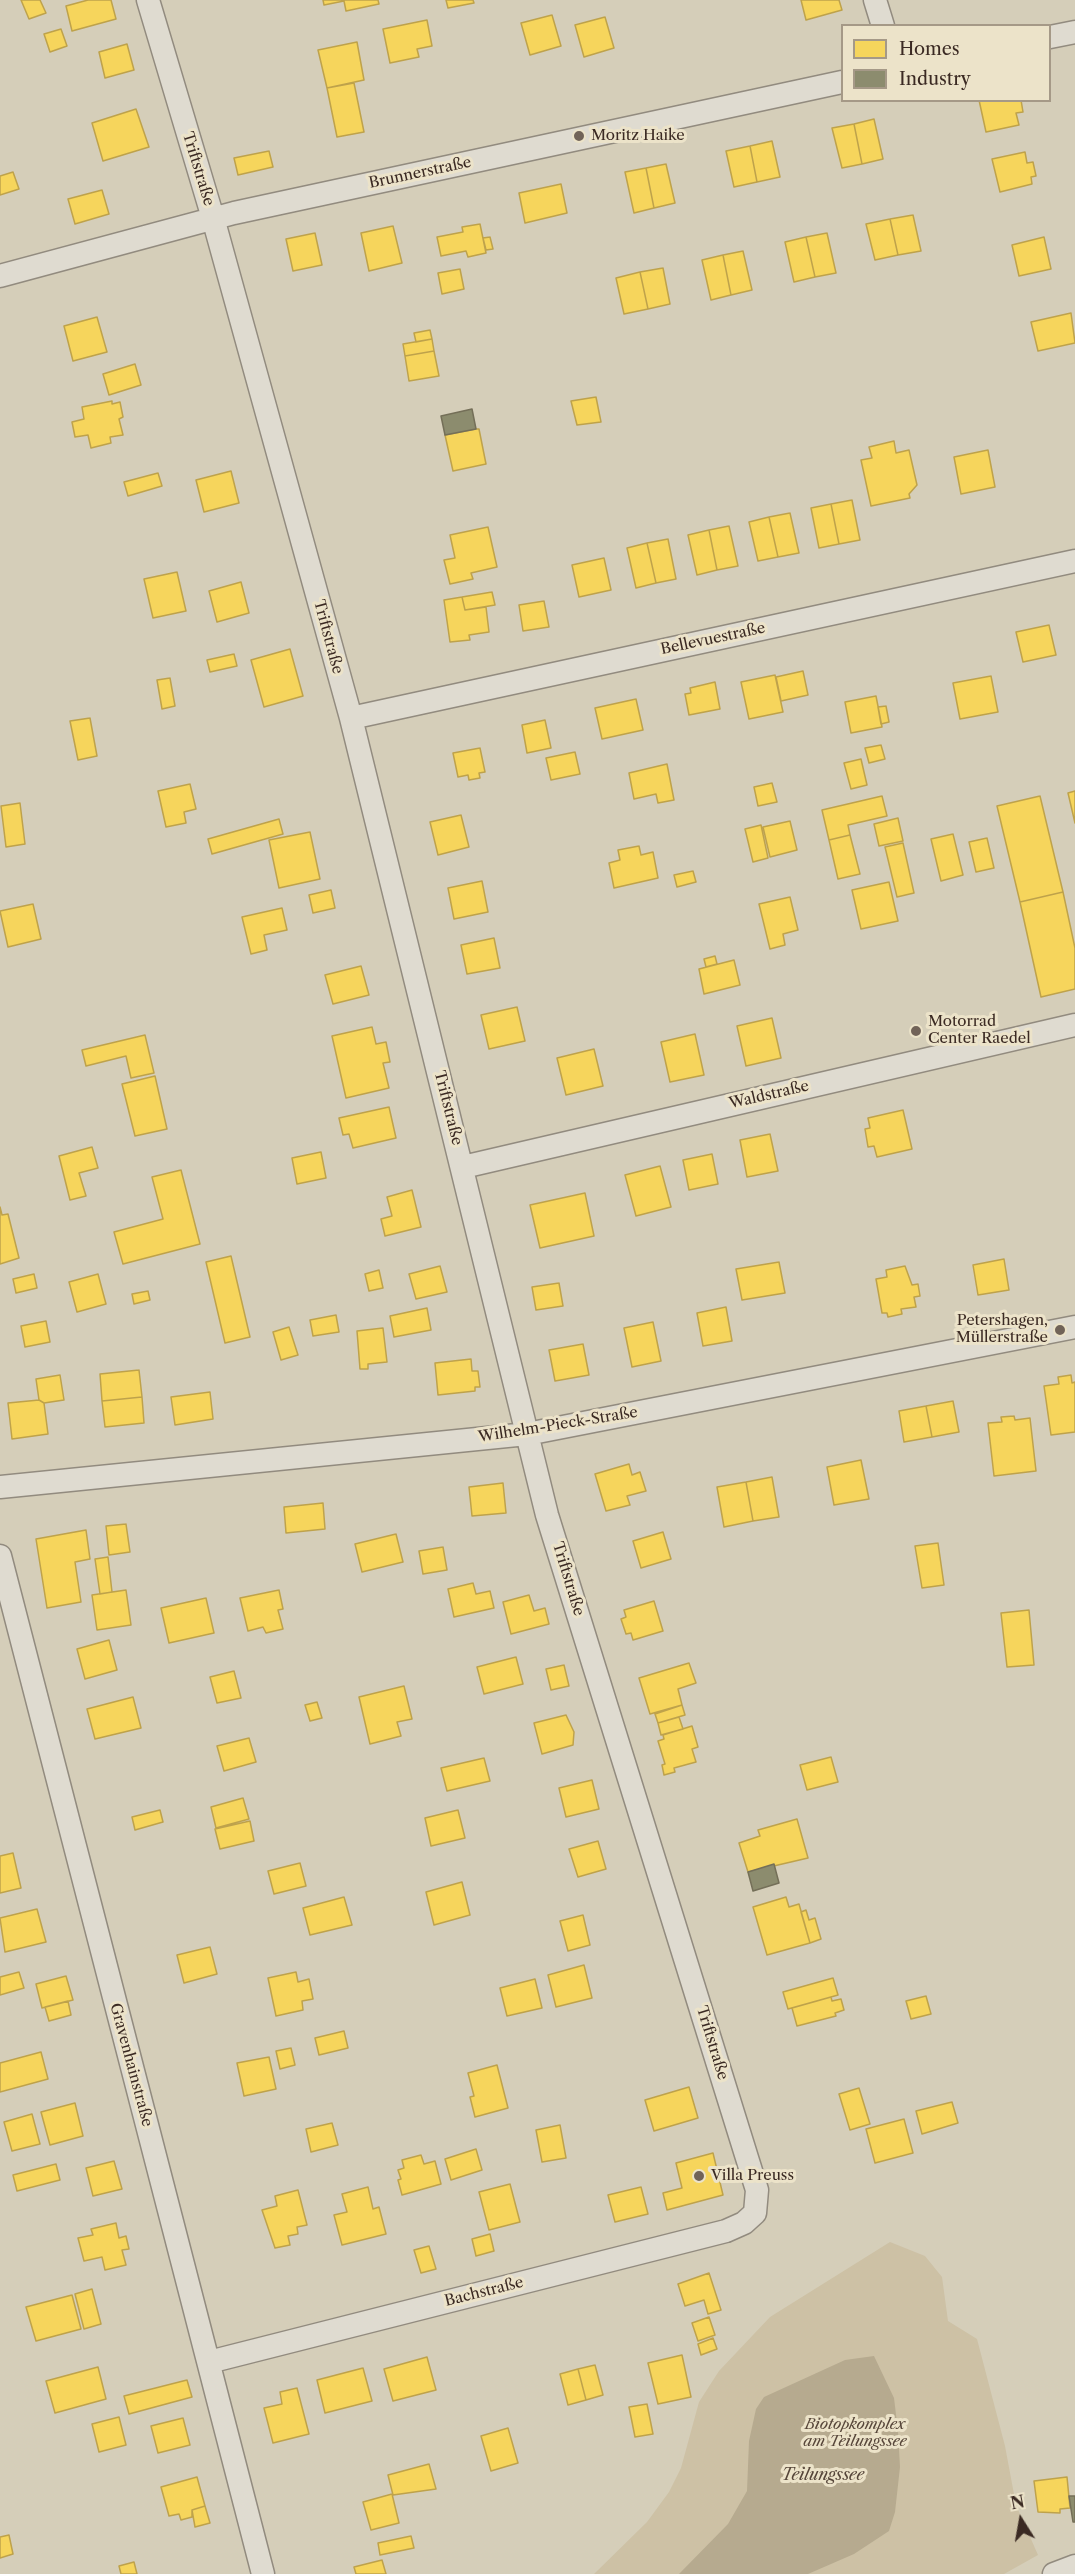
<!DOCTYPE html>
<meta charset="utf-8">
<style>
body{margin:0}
#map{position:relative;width:1075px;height:2574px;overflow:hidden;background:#d5ceb9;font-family:"Libre Caslon Text",serif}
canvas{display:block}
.legend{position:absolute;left:841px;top:24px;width:210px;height:78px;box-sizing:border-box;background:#ece3c9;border:2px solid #a59987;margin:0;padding:8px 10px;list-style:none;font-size:18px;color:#3b2a23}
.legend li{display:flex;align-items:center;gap:12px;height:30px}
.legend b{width:30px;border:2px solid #a59987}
.north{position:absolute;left:991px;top:2490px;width:60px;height:60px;-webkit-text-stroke:4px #ece3c9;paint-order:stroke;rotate:349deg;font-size:16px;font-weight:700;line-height:24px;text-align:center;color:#3b2a23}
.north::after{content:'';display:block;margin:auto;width:21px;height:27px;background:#3b2a23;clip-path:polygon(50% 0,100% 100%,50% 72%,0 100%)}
</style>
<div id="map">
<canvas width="1075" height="2574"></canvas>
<ul class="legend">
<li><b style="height:16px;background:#f6d55c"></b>Homes</li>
<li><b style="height:16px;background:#8c8c6e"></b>Industry</li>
</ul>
<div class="north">N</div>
</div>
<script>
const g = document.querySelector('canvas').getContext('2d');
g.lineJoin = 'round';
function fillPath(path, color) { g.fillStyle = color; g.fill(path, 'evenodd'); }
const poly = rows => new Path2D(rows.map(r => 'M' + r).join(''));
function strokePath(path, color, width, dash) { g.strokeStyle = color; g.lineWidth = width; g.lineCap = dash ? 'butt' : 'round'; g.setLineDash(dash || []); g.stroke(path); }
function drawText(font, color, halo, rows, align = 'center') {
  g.font = font + ' "Libre Caslon Text",serif'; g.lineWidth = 6; g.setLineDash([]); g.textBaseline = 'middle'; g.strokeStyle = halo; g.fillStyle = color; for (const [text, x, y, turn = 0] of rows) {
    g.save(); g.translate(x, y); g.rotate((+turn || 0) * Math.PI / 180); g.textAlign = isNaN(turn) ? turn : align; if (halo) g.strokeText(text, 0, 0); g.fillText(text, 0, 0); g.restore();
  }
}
const green = poly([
 [890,2242,925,2256,942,2277,948,2321,977,2339,1005,2446,1016,2505,1038,2555,1004,2574,594,2574,647,2522,669,2492,681,2468,699,2402,719,2371,770,2317]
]);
const water = poly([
 [874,2356,894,2398,898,2431,900,2467,895,2512,889,2531,854,2554,808,2574,679,2574,728,2524,747,2491,749,2441,756,2409,764,2397,845,2360]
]);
const homes = poly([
 [21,0,40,0,46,13,29,19,21,0],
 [88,0,111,0,116,19,72,31,66,6,88,0],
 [323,0,378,0,379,4,346,11,344,1,324,5,323,0],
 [446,0,473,0,474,3,448,8,446,0],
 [801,0,839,0,842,10,806,20,801,0],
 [552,15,561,46,530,55,521,23,552,15],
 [605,17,614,48,584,57,575,25,605,17],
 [427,20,432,46,417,49,419,57,390,63,383,29,427,20],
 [61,29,67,46,50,52,44,34,61,29],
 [357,42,364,80,327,88,318,50,357,42],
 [127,44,134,70,105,78,99,52,127,44],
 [354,83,364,132,337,137,327,88,354,83],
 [979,100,1021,100,1023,112,1016,113,1019,125,986,132,979,100],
 [136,109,149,147,103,161,92,123,136,109],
 [874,119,883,159,862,164,854,124,874,119],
 [854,124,862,164,842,168,832,128,854,124],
 [772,141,780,177,757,182,750,146,772,141],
 [750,146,757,182,734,187,726,151,750,146],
 [269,151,273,167,238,175,234,158,269,151],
 [1025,152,1027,163,1033,162,1036,176,1031,177,1032,184,1000,192,992,159,1025,152],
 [666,164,675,203,654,208,646,168,666,164],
 [646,168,654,208,634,213,625,172,646,168],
 [13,172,19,189,0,195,0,176,13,172],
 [561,184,567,213,525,223,519,193,561,184],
 [102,190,109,214,75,224,68,199,102,190],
 [913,215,921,251,898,255,890,219,913,215],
 [890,219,898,255,875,260,866,224,890,219],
 [480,224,486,253,468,257,466,251,441,256,437,237,463,232,462,227,480,224],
 [393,226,402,263,369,271,361,233,393,226],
 [315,233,322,265,293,271,286,239,315,233],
 [827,233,836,273,815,277,806,237,827,233],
 [490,237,493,249,486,250,483,238,490,237],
 [806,237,815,277,794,282,785,242,806,237],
 [1044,237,1051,269,1019,276,1012,245,1044,237],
 [743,251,752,290,731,295,723,255,743,251],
 [723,255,731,295,711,300,702,260,723,255],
 [663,268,670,304,648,309,640,272,663,268],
 [460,269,464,289,442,294,438,273,460,269],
 [640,272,648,309,624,314,616,278,640,272],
 [1071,313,1075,343,1038,351,1031,322,1071,313],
 [97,317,107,352,73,361,64,326,97,317],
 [430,330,432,339,416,342,414,333,430,330],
 [432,339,434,351,405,356,403,344,432,339],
 [434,351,439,376,409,381,405,356,434,351],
 [135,364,141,385,109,395,103,374,135,364],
 [596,397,601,422,577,425,571,401,596,397],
 [112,401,112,404,120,402,123,417,119,419,123,435,110,437,111,443,91,448,88,435,75,437,72,422,84,419,82,407,112,401],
 [476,429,479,429,486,464,453,471,445,435,476,429],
 [894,441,896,453,909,450,917,485,909,494,910,498,871,506,861,460,872,458,869,447,894,441],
 [988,450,995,487,961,494,954,457,988,450],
 [231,471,239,503,204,512,196,480,231,471],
 [158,473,162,486,128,496,124,482,158,473],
 [852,500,860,540,839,544,831,504,852,500],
 [831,504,839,544,819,548,811,508,831,504],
 [790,513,799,553,778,557,769,517,790,513],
 [769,517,778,557,758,561,749,522,769,517],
 [729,526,738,566,717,570,709,530,729,526],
 [488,527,497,567,471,573,473,579,450,584,444,560,455,558,450,535,488,527],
 [709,530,717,570,697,575,688,535,709,530],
 [668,539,676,579,656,583,647,543,668,539],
 [647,543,656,583,636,588,627,548,647,543],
 [604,558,611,590,579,597,572,565,604,558],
 [177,572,186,611,153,618,144,579,177,572],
 [241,582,249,613,217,622,209,591,241,582],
 [492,592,495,605,465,610,462,597,492,592],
 [462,597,465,610,486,607,489,632,469,635,470,640,450,642,444,600,462,597],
 [544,601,549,627,523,631,519,605,544,601],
 [1049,625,1056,655,1023,662,1016,632,1049,625],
 [290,649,303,696,264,707,251,660,290,649],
 [234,654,237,666,210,672,207,660,234,654],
 [803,671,808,695,781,701,776,677,803,671],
 [775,675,783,712,749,719,741,682,775,675],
 [991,676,998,712,960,719,953,683,991,676],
 [170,678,175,706,162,709,157,680,170,678],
 [715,682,720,709,689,715,685,694,691,693,690,688,715,682],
 [876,696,882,727,851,733,845,702,876,696],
 [636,699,643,730,602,739,595,708,636,699],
 [886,706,889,722,881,724,878,707,886,706],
 [90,718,97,756,78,760,70,721,90,718],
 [545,720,551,748,527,753,522,725,545,720],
 [881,745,885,759,869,763,865,748,881,745],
 [480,748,485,772,479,773,480,778,469,780,468,775,458,777,453,753,480,748],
 [575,752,580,774,551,780,546,758,575,752],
 [861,759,867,785,851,789,844,763,861,759],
 [667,764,674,800,658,803,656,794,634,799,629,773,667,764],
 [772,783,777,802,758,806,754,787,772,783],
 [190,784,196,809,184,812,186,823,166,827,158,791,190,784],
 [1075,791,1075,823,1068,793,1075,791],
 [882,796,887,816,848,825,850,835,829,840,822,810,882,796],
 [1040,796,1063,892,1020,902,997,806,1040,796],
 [20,803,25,844,6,847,1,806,20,803],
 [461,815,469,847,438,855,430,822,461,815],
 [898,818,903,841,879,846,874,824,898,818],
 [279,819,283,834,212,854,208,839,279,819],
 [790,821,797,850,770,857,763,827,790,821],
 [761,825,768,858,753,862,745,829,761,825],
 [310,832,320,879,279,888,269,840,310,832],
 [953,834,963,875,941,881,931,839,953,834],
 [850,835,860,874,838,879,829,840,850,835],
 [987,838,994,868,976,872,969,842,987,838],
 [903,843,914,893,897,897,885,847,903,843],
 [639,846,641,855,653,852,658,878,614,888,609,863,620,860,618,850,639,846],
 [693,871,696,882,677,887,674,875,693,871],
 [482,881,488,912,454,919,448,888,482,881],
 [889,882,898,921,861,929,852,890,889,882],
 [331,890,335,908,313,913,309,895,331,890],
 [1063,892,1075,948,1075,989,1041,997,1020,902,1063,892],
 [790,897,798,930,783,934,785,945,770,949,759,904,790,897],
 [33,904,41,939,8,947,0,911,33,904],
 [282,908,287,930,264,935,267,950,251,954,242,917,282,908],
 [494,938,500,968,467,974,461,945,494,938],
 [715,956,717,964,706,967,704,959,715,956],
 [734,960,740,985,704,994,699,969,734,960],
 [361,966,369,995,333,1004,325,975,361,966],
 [517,1007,525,1041,489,1049,481,1015,517,1007],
 [772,1018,781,1058,746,1066,737,1026,772,1018],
 [372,1027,376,1044,386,1042,390,1062,383,1063,389,1088,346,1098,332,1036,372,1027],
 [695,1034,704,1075,670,1082,661,1042,695,1034],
 [145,1035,154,1073,131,1078,126,1056,86,1066,82,1050,145,1035],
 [594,1049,603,1086,566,1095,557,1058,594,1049],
 [155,1076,167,1129,135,1136,122,1084,155,1076],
 [389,1107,396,1138,353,1148,349,1134,343,1135,339,1118,389,1107],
 [903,1110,912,1149,877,1157,874,1146,868,1147,865,1129,870,1128,868,1118,903,1110],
 [770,1134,778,1171,747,1177,740,1140,770,1134],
 [92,1147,98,1168,79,1173,86,1196,70,1200,59,1156,92,1147],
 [321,1152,326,1178,297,1184,292,1158,321,1152],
 [712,1154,718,1184,689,1190,683,1160,712,1154],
 [660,1166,671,1207,636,1216,625,1175,660,1166],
 [181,1170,200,1244,123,1264,114,1232,163,1219,152,1177,181,1170],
 [412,1190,421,1227,385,1236,381,1219,392,1216,387,1197,412,1190],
 [585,1193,594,1236,540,1248,530,1205,585,1193],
 [0,1207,2,1215,8,1214,19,1258,0,1264,0,1207],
 [231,1256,250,1337,225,1343,206,1262,231,1256],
 [1004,1259,1009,1290,978,1295,973,1265,1004,1259],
 [779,1262,785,1293,742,1300,736,1269,779,1262],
 [440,1266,447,1292,416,1299,409,1274,440,1266],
 [905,1266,912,1285,918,1284,920,1296,914,1297,916,1307,901,1309,902,1314,888,1317,887,1313,882,1313,876,1279,887,1277,886,1270,905,1266],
 [379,1270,383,1288,369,1291,365,1274,379,1270],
 [34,1274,37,1288,16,1293,13,1279,34,1274],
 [98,1274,106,1304,77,1312,69,1282,98,1274],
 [559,1283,563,1306,536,1310,532,1287,559,1283],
 [148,1291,150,1300,134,1304,132,1294,148,1291],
 [726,1307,732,1341,703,1346,697,1313,726,1307],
 [427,1308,431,1330,394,1337,390,1316,427,1308],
 [336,1315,339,1332,313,1336,310,1320,336,1315],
 [46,1321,50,1342,25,1347,21,1326,46,1321],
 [653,1322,661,1361,632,1367,624,1328,653,1322],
 [289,1327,298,1355,281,1360,273,1332,289,1327],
 [383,1328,387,1362,368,1364,368,1369,360,1369,357,1331,383,1328],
 [583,1344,589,1375,555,1381,549,1350,583,1344],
 [471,1359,472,1371,478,1371,480,1387,475,1387,475,1391,438,1395,435,1363,471,1359],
 [139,1370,142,1397,102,1401,100,1374,139,1370],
 [60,1375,64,1400,44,1403,39,1400,36,1379,60,1375],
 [1071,1375,1072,1383,1075,1382,1075,1432,1051,1435,1044,1386,1059,1384,1058,1377,1071,1375],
 [210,1392,213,1419,175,1425,171,1397,210,1392],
 [142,1397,144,1423,105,1427,102,1401,142,1397],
 [39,1400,44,1403,48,1434,12,1439,8,1403,39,1400],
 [953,1401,959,1432,932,1437,926,1406,953,1401],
 [926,1406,932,1437,904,1442,899,1411,926,1406],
 [1014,1416,1015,1420,1030,1418,1036,1471,994,1476,988,1423,1002,1422,1001,1417,1014,1416],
 [861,1460,869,1499,834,1505,827,1467,861,1460],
 [629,1464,632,1475,640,1472,646,1491,627,1496,630,1505,606,1511,595,1474,629,1464],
 [772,1477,779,1517,753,1521,746,1482,772,1477],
 [746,1482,753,1521,724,1527,717,1487,746,1482],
 [503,1483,506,1513,472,1516,469,1487,503,1483],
 [323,1503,325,1529,286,1533,284,1507,323,1503],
 [126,1524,130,1552,109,1555,106,1526,126,1524],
 [86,1530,90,1559,75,1562,81,1602,47,1608,36,1539,86,1530],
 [663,1532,671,1559,641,1568,633,1541,663,1532],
 [396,1534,403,1562,362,1572,355,1544,396,1534],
 [938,1543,944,1585,922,1588,915,1546,938,1543],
 [443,1547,447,1570,423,1574,419,1551,443,1547],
 [108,1557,112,1592,100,1594,95,1559,108,1557],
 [473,1583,476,1594,490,1591,494,1608,454,1617,448,1589,473,1583],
 [126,1590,131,1625,97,1630,92,1595,126,1590],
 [279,1590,283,1609,278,1610,283,1629,266,1633,263,1627,248,1631,240,1598,279,1590],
 [529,1595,534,1611,545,1608,549,1624,511,1634,503,1602,529,1595],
 [206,1598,214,1633,169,1643,161,1608,206,1598],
 [654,1601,663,1631,633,1640,631,1633,626,1634,621,1619,626,1617,624,1610,654,1601],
 [1029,1610,1034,1665,1007,1667,1001,1613,1029,1610],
 [109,1640,117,1670,85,1679,77,1649,109,1640],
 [516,1657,523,1684,484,1694,477,1667,516,1657],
 [689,1663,696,1683,678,1689,682,1705,650,1714,639,1678,689,1663],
 [564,1665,569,1686,551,1690,546,1669,564,1665],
 [234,1671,241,1698,217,1703,210,1677,234,1671],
 [404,1686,412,1719,397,1722,401,1736,370,1744,359,1697,404,1686],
 [133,1697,141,1728,95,1739,87,1709,133,1697],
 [317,1702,322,1718,310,1721,305,1705,317,1702],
 [682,1705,685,1715,658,1723,655,1714,682,1705],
 [566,1715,574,1732,573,1745,542,1754,534,1723,566,1715],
 [679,1717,683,1729,661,1735,658,1723,679,1717],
 [692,1726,698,1747,692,1749,696,1762,674,1768,675,1772,664,1775,662,1765,665,1764,658,1741,664,1739,663,1735,692,1726],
 [249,1738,256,1762,224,1771,217,1746,249,1738],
 [831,1757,838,1782,807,1790,800,1765,831,1757],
 [484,1758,490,1781,447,1791,441,1768,484,1758],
 [592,1780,599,1809,566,1817,559,1788,592,1780],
 [243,1798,249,1819,216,1828,211,1807,243,1798],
 [160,1810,163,1822,135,1830,132,1817,160,1810],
 [458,1810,465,1838,431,1846,425,1818,458,1810],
 [797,1819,808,1858,748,1872,739,1843,760,1836,758,1830,797,1819],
 [250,1821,254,1841,220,1849,215,1829,250,1821],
 [598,1841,606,1869,578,1877,569,1849,598,1841],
 [13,1853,21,1888,0,1893,0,1856,13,1853],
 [300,1863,306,1886,274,1894,268,1871,300,1863],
 [462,1882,470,1915,434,1925,426,1892,462,1882],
 [344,1897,352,1925,310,1935,303,1908,344,1897],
 [786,1897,789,1907,799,1904,810,1943,767,1955,753,1907,786,1897],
 [37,1909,46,1942,5,1952,0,1918,37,1909],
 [806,1910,809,1920,815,1918,821,1939,810,1943,801,1912,806,1910],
 [583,1915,590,1945,568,1951,560,1921,583,1915],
 [210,1947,217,1974,184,1983,177,1955,210,1947],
 [584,1965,592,1998,556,2007,548,1975,584,1965],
 [19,1972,24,1988,0,1995,0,1977,19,1972],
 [296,1972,298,1982,309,1979,313,1999,302,2001,303,2010,276,2016,268,1978,296,1972],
 [66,1976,73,2000,42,2008,36,1984,66,1976],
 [833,1978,838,1995,788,2009,783,1992,833,1978],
 [535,1979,542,2008,507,2016,500,1988,535,1979],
 [926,1996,931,2014,911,2019,906,2001,926,1996],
 [831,1997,832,2001,841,1999,844,2010,835,2013,836,2016,797,2026,792,2008,831,1997],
 [68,2001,71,2015,49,2021,45,2007,68,2001],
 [344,2031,348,2048,319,2055,315,2038,344,2031],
 [291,2048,295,2065,280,2069,276,2051,291,2048],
 [41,2052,48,2079,0,2092,0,2063,41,2052],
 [269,2057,276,2089,244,2096,237,2063,269,2057],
 [497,2065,508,2108,475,2117,470,2097,474,2096,468,2073,497,2065],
 [689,2087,698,2118,654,2131,645,2100,689,2087],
 [859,2088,870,2124,850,2130,839,2094,859,2088],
 [952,2102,958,2123,922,2134,916,2111,952,2102],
 [75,2103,83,2136,50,2145,41,2112,75,2103],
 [32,2114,40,2144,12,2151,4,2122,32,2114],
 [904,2119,913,2153,875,2163,866,2129,904,2119],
 [332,2123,338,2145,311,2152,306,2129,332,2123],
 [560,2125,566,2158,542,2162,536,2130,560,2125],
 [476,2149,482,2170,451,2180,445,2159,476,2149],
 [713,2153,723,2195,667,2210,663,2193,682,2188,676,2163,713,2153],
 [421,2155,424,2164,435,2161,441,2184,402,2195,398,2180,401,2179,398,2170,404,2168,402,2160,421,2155],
 [114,2161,122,2189,93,2196,86,2168,114,2161],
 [56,2164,60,2180,17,2191,13,2175,56,2164],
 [510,2184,520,2222,489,2230,479,2192,510,2184],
 [368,2187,373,2209,379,2207,386,2234,342,2245,334,2215,347,2212,342,2194,368,2187],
 [641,2187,648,2214,615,2222,608,2195,641,2187],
 [298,2190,307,2225,297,2227,298,2234,288,2236,290,2245,275,2248,262,2210,277,2206,275,2196,298,2190],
 [116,2223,119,2238,126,2236,129,2249,122,2250,126,2265,105,2270,102,2257,84,2261,78,2238,93,2235,91,2229,116,2223],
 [490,2234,494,2251,476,2256,472,2239,490,2234],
 [429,2246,436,2269,421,2273,414,2250,429,2246],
 [709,2273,721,2310,708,2314,704,2300,685,2306,678,2284,709,2273],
 [92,2289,101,2324,84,2329,75,2294,92,2289],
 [72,2295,81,2329,36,2341,26,2307,72,2295],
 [709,2317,715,2335,698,2341,692,2323,709,2317],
 [713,2338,717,2349,701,2355,698,2344,713,2338],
 [682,2355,691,2397,658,2404,648,2363,682,2355],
 [427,2357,436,2390,393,2401,384,2369,427,2357],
 [595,2365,603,2395,586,2400,578,2369,595,2365],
 [98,2367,106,2399,55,2413,46,2381,98,2367],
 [363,2368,372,2401,325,2413,317,2380,363,2368],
 [578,2369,586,2400,568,2405,560,2374,578,2369],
 [187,2380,192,2397,129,2414,124,2396,187,2380],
 [297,2388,309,2434,273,2443,264,2408,282,2404,280,2392,297,2388],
 [647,2404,653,2434,635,2437,629,2407,647,2404],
 [119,2417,126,2445,99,2452,92,2424,119,2417],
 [183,2418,190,2445,158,2453,151,2426,183,2418],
 [508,2428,518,2463,491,2471,481,2436,508,2428],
 [429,2464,436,2489,393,2495,388,2475,429,2464],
 [197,2477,205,2506,192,2510,192,2517,181,2520,179,2514,169,2516,161,2487,197,2477],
 [1067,2477,1070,2508,1060,2509,1060,2513,1038,2512,1034,2481,1067,2477],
 [392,2494,399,2523,371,2530,363,2502,392,2494],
 [205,2506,210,2523,195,2527,192,2510,205,2506],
 [9,2535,13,2554,0,2558,0,2537,9,2535],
 [411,2536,414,2548,380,2555,378,2543,411,2536],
 [382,2560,386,2574,356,2574,354,2567,382,2560],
 [134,2562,137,2574,121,2574,119,2566,134,2562]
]);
const industry = poly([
 [472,409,476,429,445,435,441,416,472,409],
 [774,1864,779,1883,753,1891,748,1872,774,1864],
 [1069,2496,1075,2496,1075,2522,1073,2522,1069,2496]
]);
const minor = poly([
 [148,0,213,218,351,718,547,1515,757,2190,755,2213,744,2223,726,2231,209,2362],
 [875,0,883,26],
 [1050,37,1075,32],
 [0,276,234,213,842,82],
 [351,718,1075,561],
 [463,1167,1075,1025],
 [0,1487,527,1434,1075,1327],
 [0,1556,263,2574],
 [1054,2574,1075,2566]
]);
const markers = [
 [579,136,6,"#716358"],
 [916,1031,6,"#716358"],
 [1060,1330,6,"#716358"],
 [699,2176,6,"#716358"]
];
const poiNames = [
 ["Moritz Haike",591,136],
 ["Motorrad",928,1022],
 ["Center Raedel",928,1039],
 ["Petershagen,",1048,1321,"right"],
 ["Müllerstraße",1048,1338,"right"],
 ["Villa Preuss",711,2176]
];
const streetNames = [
 ["Triftstraße",198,169,73],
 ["Brunnerstraße",420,173,-12],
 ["Triftstraße",328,637,75],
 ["Bellevuestraße",713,639,-12],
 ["Waldstraße",769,1095,-13],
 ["Triftstraße",448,1108,76],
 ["Wilhelm-Pieck-Straße",558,1425,-9],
 ["Triftstraße",568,1579,73],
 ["Triftstraße",712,2043,73],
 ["Gravenhainstraße",131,2065,75],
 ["Bachstraße",484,2292,-14]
];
const parkNames = [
 ["Biotopkomplex",855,2425],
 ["am Teilungssee",855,2442]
];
const waterNames = [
 ["Teilungssee",823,2475]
];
fillPath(green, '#cdc1a5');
fillPath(water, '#b6aa8f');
fillPath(homes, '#f6d55c');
strokePath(homes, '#bea24b', 1.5);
fillPath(industry, '#8c8c6e');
strokePath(industry, '#746f58', 1.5);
strokePath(minor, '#928b7f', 25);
strokePath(minor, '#dfdbd0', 22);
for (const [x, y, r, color] of markers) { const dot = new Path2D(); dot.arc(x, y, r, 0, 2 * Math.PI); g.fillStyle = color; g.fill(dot); strokePath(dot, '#ece3c9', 2); }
drawText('15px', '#3b2a23', '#ece3c9', poiNames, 'left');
drawText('15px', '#3b2a23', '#ece3c9', streetNames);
drawText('italic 15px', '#57463a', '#ece3c9', parkNames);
drawText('italic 16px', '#56463a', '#ece3c9', waterNames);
</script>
